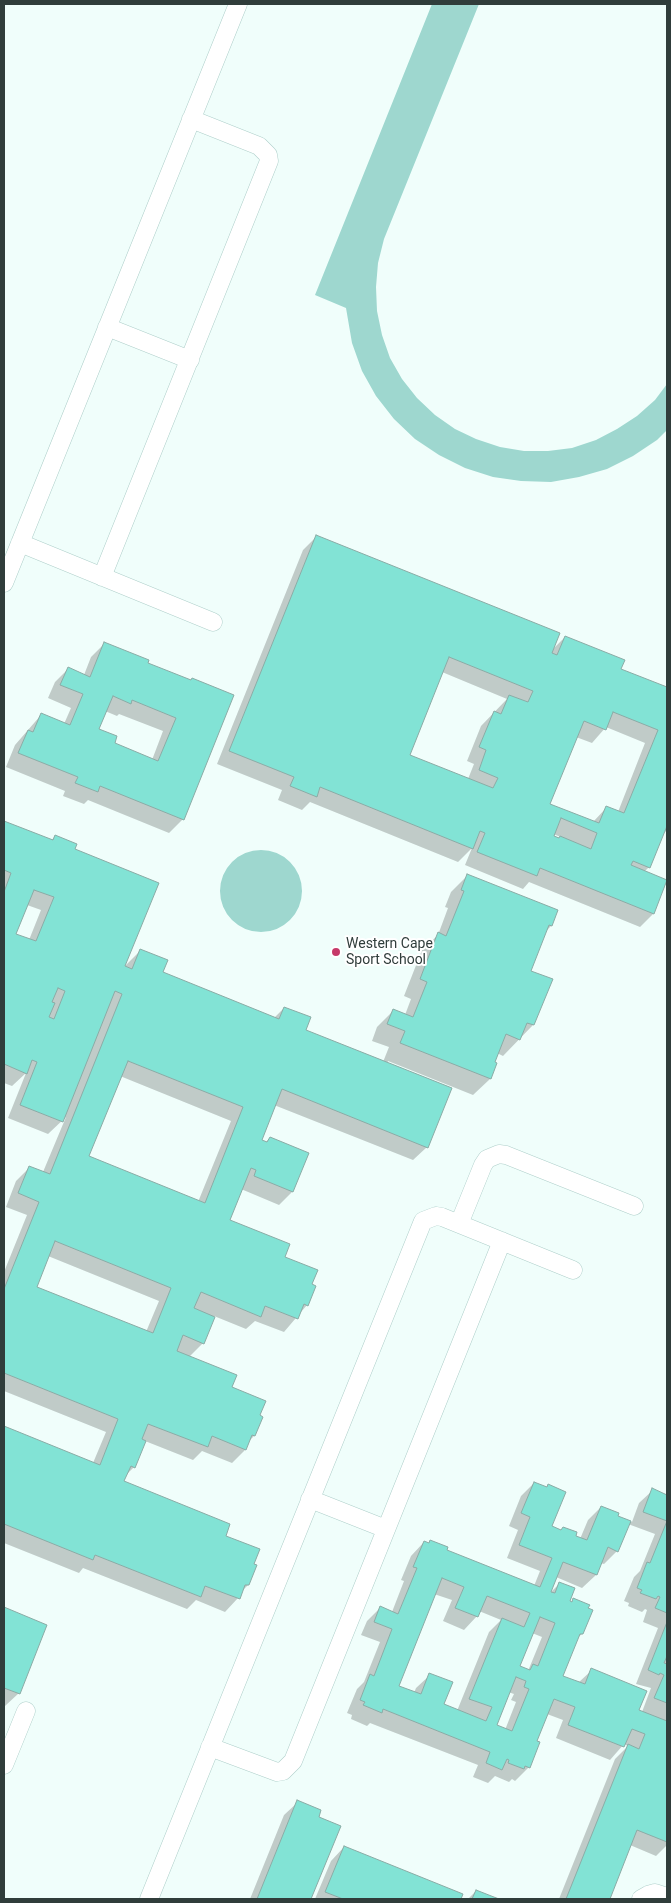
<!DOCTYPE html>
<style>
body{margin:0}
#map{position:relative;width:671px;height:1903px;overflow:hidden;background:#f0fefb;font-family:Roboto,sans-serif}
canvas{display:block}
.frame{position:absolute;inset:0;border:5px solid #303d3b;pointer-events:none}
</style>
<div id="map">
<canvas width="671" height="1903"></canvas>
<div class="frame"></div>
</div>
<script>
const g = document.querySelector('canvas').getContext('2d');
g.lineJoin = 'round';
function fillPath(path, color) { g.fillStyle = color; g.fill(path, 'evenodd'); }
const poly = rows => new Path2D(rows.map(r => 'M' + r).join(''));
function strokePath(path, color, width, dash) { g.strokeStyle = color; g.lineWidth = width; g.lineCap = dash ? 'butt' : 'round'; g.setLineDash(dash || []); g.stroke(path); }
function drawText(font, color, halo, rows, align = 'center') {
  g.font = font + ' Roboto,sans-serif'; g.lineWidth = 4; g.setLineDash([]); g.textBaseline = 'middle'; g.strokeStyle = halo; g.fillStyle = color; for (const [text, x, y, turn = 0] of rows) {
    g.save(); g.translate(x, y); g.rotate((+turn || 0) * Math.PI / 180); g.textAlign = isNaN(turn) ? turn : align; if (halo) g.strokeText(text, 0, 0); g.fillText(text, 0, 0); g.restore();
  }
}
const green = poly([
 [432,4,479,4,384,239,378,263,376,287,377,311,382,335,390,358,402,379,417,398,435,415,455,429,476,439,500,447,524,451,548,451,572,448,596,440,617,429,637,416,655,400,667,384,667,430,657,440,633,456,607,469,579,477,551,482,521,481,493,477,465,468,439,455,415,439,394,419,376,396,362,371,352,343,346,308,315,295],
 '220 891a41 41 0 1 1 82 0a41 41 0 1 1-82 0Z'
]);
const shadow = poly([
 [317,536,552,650,565,637,619,670,667,689,667,832,664,831,649,867,644,872,667,881,653,914,640,927,529,882,523,889,465,865,472,848,458,862,310,802,302,810,278,800,282,790,217,764,303,550],
 [442,672,507,699,481,726,467,761,474,764,468,779,408,755],
 [606,727,645,743,618,812,607,807,593,822,549,804,576,737,592,743],
 [553,834,561,837,559,839,552,837],
 [104,644,146,664,190,681,183,819,169,833,88,800,84,804,63,796,65,791,6,767,15,745,41,715,64,724,71,708,48,698,55,682,68,669,84,675,91,657],
 [105,711,117,716,119,714,163,731,152,760,113,744,98,730],
 [4,822,51,841,55,836,73,850,123,968,141,950,162,973,274,1018,284,1008,304,1030,383,1062,389,1047,372,1041,377,1027,393,1011,405,1015,411,999,404,996,422,950,438,935,448,908,445,907,451,892,468,875,551,926,546,931,530,971,533,1025,503,1056,497,1053,493,1062,496,1063,490,1079,473,1095,388,1061,387,1064,427,1147,413,1160,274,1105,260,1141,265,1143,270,1138,292,1192,279,1205,241,1189,228,1220,283,1258,310,1285,307,1305,284,1332,255,1321,246,1329,214,1316,203,1343,189,1357,231,1388,262,1417,254,1436,248,1442,245,1450,232,1463,202,1451,193,1460,145,1441,134,1467,125,1476,123,1482,224,1536,248,1585,242,1591,238,1598,225,1612,196,1600,187,1609,83,1568,79,1573,4,1543,4,1428,93,1463,106,1432,4,1391,4,1272,27,1215,6,1207,16,1181,30,1167,43,1172,66,1117,48,1134,8,1118,26,1073,12,1086,4,1083],
 [27,905,41,910,29,940,15,935],
 [120,1076,231,1121,198,1202,88,1157],
 [48,1256,159,1301,146,1332,35,1288],
 [534,1483,546,1488,548,1486,550,1527,580,1539,588,1520,601,1507,616,1516,632,1522,639,1503,653,1490,667,1496,667,1845,656,1856,630,1845,608,1899,559,1899,615,1759,628,1746,624,1744,610,1760,556,1738,563,1720,547,1714,536,1742,529,1767,515,1781,512,1779,509,1782,495,1776,488,1783,473,1777,478,1765,370,1723,367,1726,351,1719,352,1715,347,1713,357,1689,364,1682,380,1642,361,1635,367,1621,380,1608,392,1612,404,1581,401,1580,411,1556,424,1542,428,1544,431,1541,445,1551,534,1586,540,1571,507,1558,518,1530,509,1526,521,1496],
 [628,1524,655,1534,640,1571,634,1577,624,1601,629,1603,628,1606,642,1612,645,1609,647,1610,643,1622,658,1628,636,1684,651,1688,642,1712,592,1670,578,1683,562,1676,576,1639,582,1634,574,1600,571,1603,568,1602,559,1584,549,1594,556,1577,582,1588,596,1575,600,1563,604,1564,617,1551],
 [434,1594,452,1600,443,1621,464,1630,477,1616,479,1611,501,1620,489,1632,457,1711,442,1704,430,1675,416,1688,414,1693,397,1686],
 [532,1633,542,1637,528,1671,518,1667],
 [508,1692,514,1694,511,1700,516,1702,505,1730,495,1726],
 [4,1608,46,1625,19,1693,5,1706,4,1705],
 [298,1802,317,1818,339,1826,310,1899,250,1899,284,1815],
 [344,1847,462,1895,460,1899,315,1899,331,1861],
 [476,1891,496,1899,468,1899]
]);
const building = poly([
 [316,535,560,633,552,653,557,655,565,636,625,660,621,669,667,687,667,826,650,868,633,861,631,865,667,880,654,914,540,868,537,876,477,852,485,833,480,831,473,849,320,787,317,797,290,786,294,777,229,751,316,535],
 [449,657,533,691,528,702,509,695,501,714,494,711,479,747,486,750,479,770,498,778,493,788,410,755,449,657],
 [613,712,658,730,624,813,606,806,599,823,550,804,584,721,606,730,613,712],
 [561,818,597,833,591,849,560,836,559,838,554,836,561,818],
 [104,642,149,660,148,663,191,680,192,678,234,695,184,820,100,786,98,792,75,783,78,777,18,753,28,730,33,732,41,713,70,725,83,694,60,685,68,667,90,677,104,642],
 [113,696,131,704,132,700,176,718,158,761,115,743,117,736,99,729,113,696],
 [4,821,53,840,55,835,77,844,75,849,159,883,125,966,132,969,140,949,168,960,163,972,279,1019,284,1007,311,1017,306,1030,452,1088,428,1148,282,1089,262,1140,267,1142,270,1137,309,1153,293,1192,254,1176,256,1170,251,1168,230,1220,290,1244,285,1257,318,1270,312,1284,316,1286,308,1306,304,1304,298,1319,265,1306,261,1317,201,1292,194,1308,215,1317,204,1344,183,1335,177,1351,237,1375,232,1387,266,1401,260,1415,263,1417,255,1436,252,1435,246,1450,212,1436,208,1447,148,1424,142,1439,146,1441,135,1468,131,1466,124,1481,230,1524,226,1536,260,1549,254,1564,257,1565,249,1585,245,1585,240,1599,205,1586,201,1597,95,1555,93,1560,4,1524,4,1426,100,1465,118,1419,4,1373,4,1289,39,1202,18,1193,29,1166,50,1174,122,994,115,991,63,1122,20,1105,37,1062,32,1060,27,1074,4,1064,4,892,11,873,4,870,4,821],
 [34,890,54,897,36,941,16,934,34,890],
 [58,988,65,991,54,1019,49,1017,55,1003,52,1002,58,988],
 [128,1061,243,1107,205,1203,89,1156,128,1061],
 [55,1241,171,1288,153,1333,37,1287,55,1241],
 [467,874,558,910,552,926,549,925,531,971,553,979,534,1025,527,1023,520,1040,506,1034,495,1062,497,1063,491,1079,400,1043,405,1031,387,1024,393,1009,413,1017,427,982,420,979,438,932,446,936,464,891,461,890,467,874],
 [534,1482,547,1487,548,1484,566,1492,552,1526,561,1530,563,1527,577,1532,576,1536,587,1540,601,1506,619,1513,618,1516,631,1521,618,1552,608,1547,597,1575,563,1562,551,1592,555,1593,559,1582,575,1588,570,1601,572,1602,573,1598,590,1605,588,1608,593,1610,583,1634,580,1634,563,1676,585,1684,591,1668,647,1691,639,1710,667,1721,667,1842,637,1830,610,1899,566,1899,628,1744,639,1749,645,1734,632,1729,624,1747,568,1725,575,1707,554,1699,537,1741,540,1742,530,1768,525,1766,524,1769,508,1763,509,1760,507,1759,502,1770,486,1763,490,1752,383,1709,382,1713,363,1705,365,1702,360,1700,370,1674,374,1676,392,1629,374,1622,380,1606,398,1614,417,1568,413,1567,424,1541,429,1543,430,1540,448,1547,447,1550,540,1587,552,1558,519,1545,530,1517,521,1513,534,1482],
 [442,1578,464,1587,455,1608,478,1617,487,1596,530,1613,524,1627,502,1618,469,1699,492,1707,486,1721,444,1704,453,1682,429,1673,421,1694,399,1686,442,1578],
 [540,1617,555,1623,538,1666,533,1664,530,1670,520,1666,540,1617],
 [516,1677,526,1681,524,1687,529,1689,512,1731,497,1725,516,1677],
 [652,1488,667,1495,667,1613,655,1608,660,1597,658,1596,656,1599,640,1593,642,1590,637,1588,647,1562,650,1563,667,1521,643,1512,652,1488],
 [4,1607,47,1625,20,1694,4,1688,4,1607],
 [667,1622,667,1656,664,1663,667,1664,667,1703,654,1698,664,1675,660,1673,659,1675,648,1670,667,1622],
 [297,1800,321,1810,319,1817,341,1826,311,1899,257,1899,297,1800],
 [344,1846,463,1894,461,1899,343,1899,325,1892,344,1846],
 [476,1890,499,1899,472,1899,476,1890]
]);
const lane = poly([
 [107,327,190,360],
 [20,543,213,622],
 [102,577,269,161,268,155,259,146,191,119],
 [4,583,238,4],
 [459,1224,483,1165,487,1159,499,1154,506,1155,634,1206],
 [310,1499,386,1529],
 [210,1747,277,1772,283,1771,293,1761,502,1241],
 [4,1765,26,1711],
 [149,1899,423,1221,436,1216,442,1217,573,1270],
 [641,1899,648,1895,655,1893,667,1897]
]);
const markers = [
 [336,952,5,"#c63969"]
];
const poiNames = [
 ["Western Cape",346,944],
 ["Sport School",346,960]
];
fillPath(green, '#9ed7cf');
fillPath(shadow, '#0003');
fillPath(building, '#82e3d5');
strokePath(building, '#8aaba5', 1);
strokePath(lane, '#aecfca', 19);
strokePath(lane, '#fff', 18);
for (const [x, y, r, color] of markers) { const dot = new Path2D(); dot.arc(x, y, r, 0, 2 * Math.PI); g.fillStyle = color; g.fill(dot); strokePath(dot, '#fff', 2); }
drawText('14px', '#303d3b', '#fff', poiNames, 'left');
</script>
